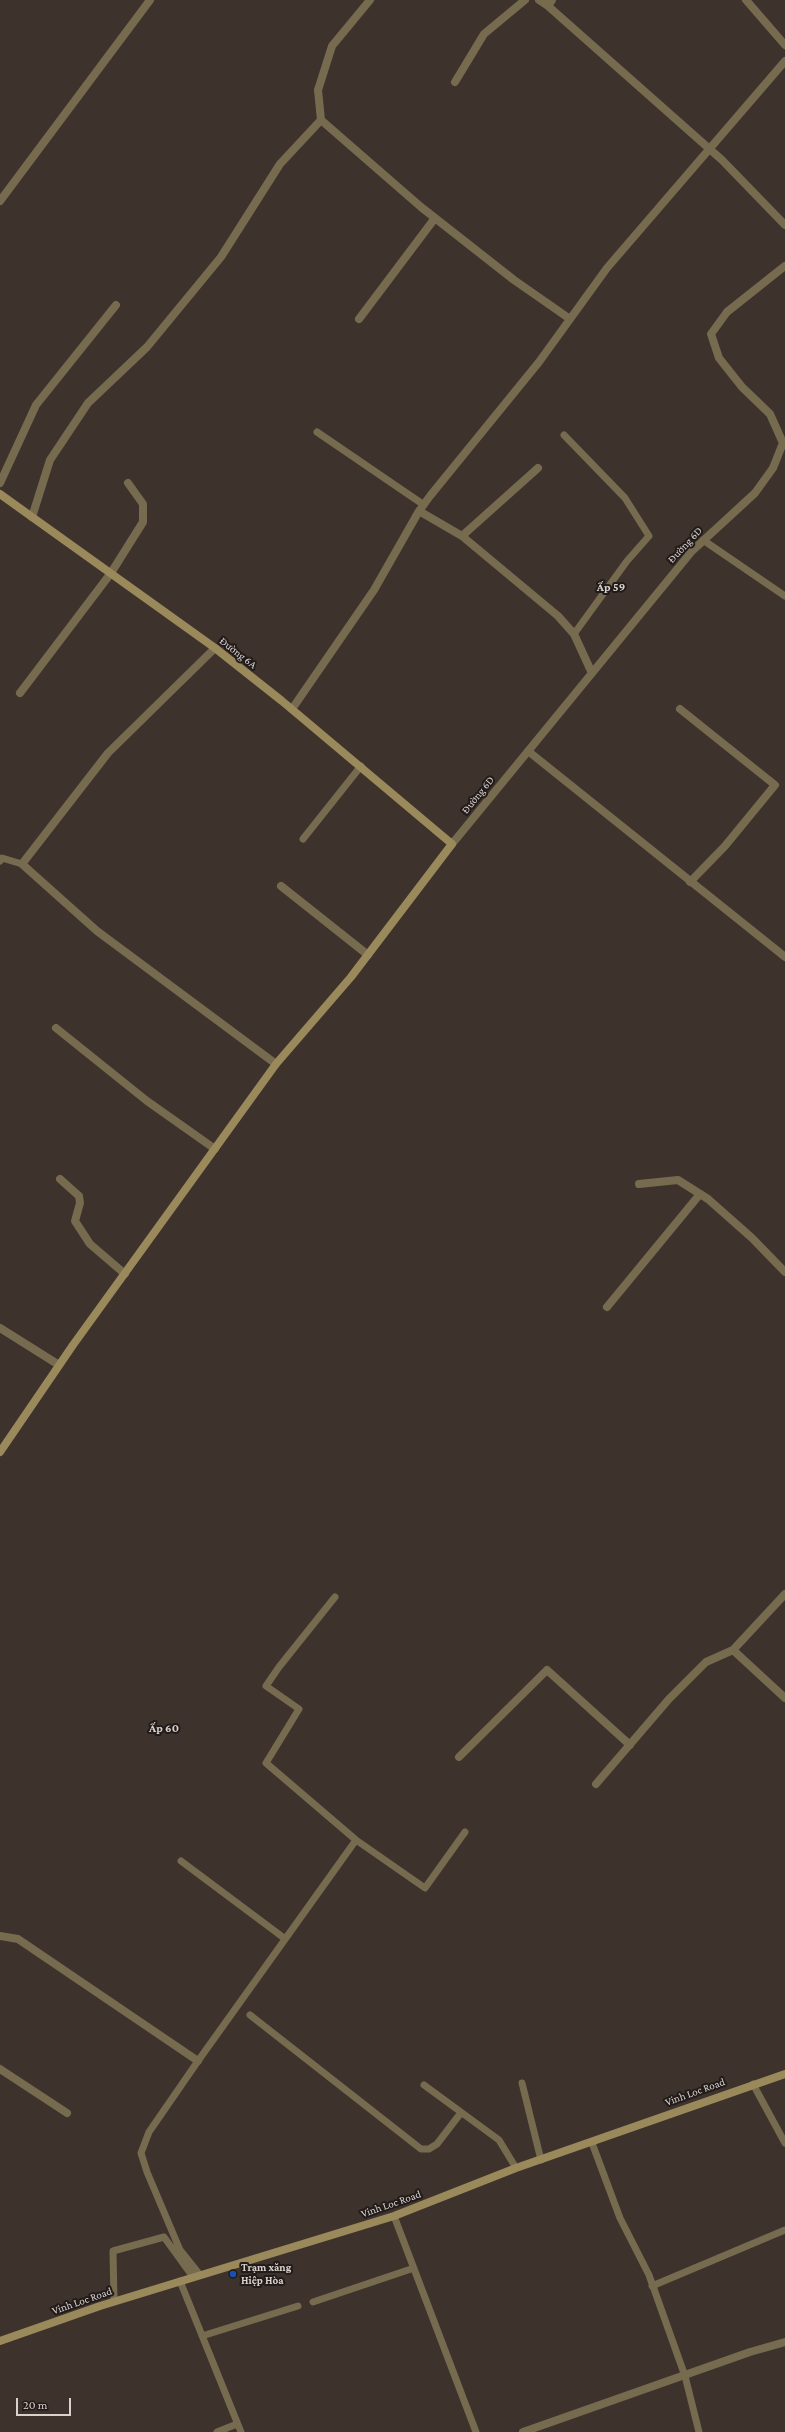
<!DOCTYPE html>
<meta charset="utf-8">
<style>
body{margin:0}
#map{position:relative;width:785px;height:2432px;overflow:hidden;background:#3e322d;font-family:"Crimson Pro",serif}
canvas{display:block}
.scale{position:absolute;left:16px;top:2398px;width:55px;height:18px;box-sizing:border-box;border:2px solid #d9d1ce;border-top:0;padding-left:5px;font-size:12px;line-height:14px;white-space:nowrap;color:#d9d1ce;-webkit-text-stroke:3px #211b19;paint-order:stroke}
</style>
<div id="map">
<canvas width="785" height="2432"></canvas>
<div class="scale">20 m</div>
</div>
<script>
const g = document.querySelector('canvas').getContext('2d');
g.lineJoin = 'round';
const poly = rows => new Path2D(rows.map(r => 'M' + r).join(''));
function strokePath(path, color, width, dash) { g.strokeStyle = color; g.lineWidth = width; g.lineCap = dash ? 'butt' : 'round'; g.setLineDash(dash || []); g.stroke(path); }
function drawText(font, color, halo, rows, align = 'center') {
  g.font = font + ' "Crimson Pro",serif'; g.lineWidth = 4; g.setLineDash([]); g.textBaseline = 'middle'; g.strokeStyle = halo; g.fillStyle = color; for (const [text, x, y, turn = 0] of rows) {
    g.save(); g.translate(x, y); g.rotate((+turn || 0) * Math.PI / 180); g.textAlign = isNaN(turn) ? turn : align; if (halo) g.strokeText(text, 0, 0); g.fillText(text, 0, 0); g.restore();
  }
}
const lane = poly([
 [317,432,424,505],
 [564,435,625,498,649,536,627,561,574,634],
 [703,540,785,596],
 [303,839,361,766],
 [0,861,2,858,22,864],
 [335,1597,279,1667,266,1686,299,1709,266,1763,356,1840,425,1888,465,1832],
 [181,1861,284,1938],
 [250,2015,421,2149,429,2149,437,2144,460,2114],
 [522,2083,541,2160],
 [753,2084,785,2143],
 [424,2085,499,2140,516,2168],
 [592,2143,620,2218,649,2275,685,2376,699,2432],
 [394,2216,476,2432],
 [200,2275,180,2250,147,2172,141,2153,149,2132,198,2061,356,1840],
 [180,2281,241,2432],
 [652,2286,785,2230],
 [114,2301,113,2251,164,2237,193,2277],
 [313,2302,414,2268],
 [202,2336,298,2306],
 [217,2432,237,2424]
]);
const street = poly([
 [370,0,332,46,318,90,321,120,421,207,514,280,570,319],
 [539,0,548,6],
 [552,0,548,6,722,160,785,225],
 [746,0,785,45],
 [455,82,484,34,525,0],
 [0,201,150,0],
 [359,319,435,218],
 [0,483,36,405,116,305],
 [419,511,462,536,558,616,574,634,591,671],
 [32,517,50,460,88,403,147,347,221,257,280,164,321,120],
 [462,536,538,468],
 [215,648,108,753,22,864,97,931,276,1064],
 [20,693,111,573,143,522,143,504,128,483],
 [292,709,374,590,419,511,430,496,539,362,607,268,785,61],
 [680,709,775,785,725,846,690,882],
 [528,751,785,957],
 [452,844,692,551,755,493,773,468,783,443,770,414,742,387,719,358,711,334,727,312,785,266],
 [281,886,368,955],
 [56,1028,147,1101,215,1149],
 [60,1179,79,1196,80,1203,75,1221,90,1244,125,1274],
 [639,1184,678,1180,708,1199,752,1238,785,1272],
 [607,1307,700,1194],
 [0,1328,59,1365],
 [785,1594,733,1650,785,1698],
 [459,1757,547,1670,630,1745],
 [596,1784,669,1699,706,1662,733,1650],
 [0,1936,18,1939,198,2061],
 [0,2069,67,2113],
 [523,2432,750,2352,785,2342]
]);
const secondary = poly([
 [0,494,215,648,282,701,452,844,351,977,276,1064,73,1345,0,1452],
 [0,2341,100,2306,394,2216,516,2168,785,2074]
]);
const markers = [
 [233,2274,4,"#1a4fb4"]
];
const streetNames = [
 ["Đường 6D",685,545,-47],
 ["Đường 6A",238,653,38],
 ["Đường 6D",478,795,-51],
 ["Vinh Loc Road",695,2092,-20],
 ["Vinh Loc Road",391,2204,-19],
 ["Vinh Loc Road",82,2301,-19]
];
const poiNames = [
 ["Trạm xăng",241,2268],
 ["Hiệp Hòa",241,2281]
];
const neighbourhoodNames = [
 ["Ấp 59",611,587],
 ["Ấp 60",164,1728]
];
strokePath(lane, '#766b4e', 7);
strokePath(street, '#766b4e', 8);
strokePath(secondary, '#9a895a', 8);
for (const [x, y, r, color] of markers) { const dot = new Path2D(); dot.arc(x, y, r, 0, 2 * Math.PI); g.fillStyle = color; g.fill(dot); strokePath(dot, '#211b19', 1.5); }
drawText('11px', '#d9d1ce', '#211b19', streetNames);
drawText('bold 11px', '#d9d1ce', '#211b19', poiNames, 'left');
drawText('bold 12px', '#d9d1ce', '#211b19', neighbourhoodNames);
</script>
